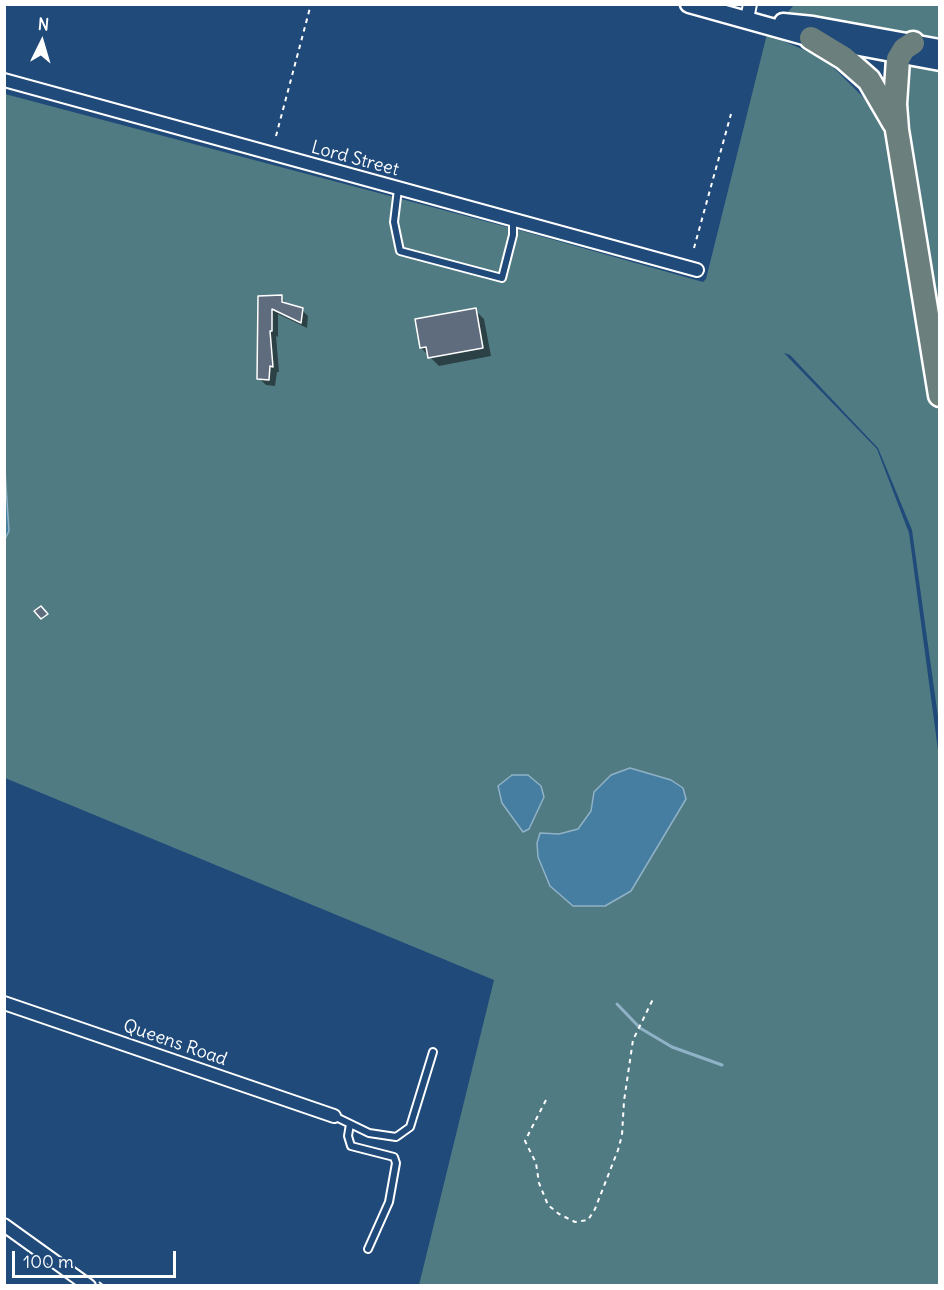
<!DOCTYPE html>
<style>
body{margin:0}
#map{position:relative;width:944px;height:1290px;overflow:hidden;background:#1f4a7a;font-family:Delius,sans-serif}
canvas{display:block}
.frame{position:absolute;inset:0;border:6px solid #fff;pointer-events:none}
.north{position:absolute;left:12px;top:12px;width:60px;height:60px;-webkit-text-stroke:4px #1f4a7a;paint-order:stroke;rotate:5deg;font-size:16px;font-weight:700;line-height:24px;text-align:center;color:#fff}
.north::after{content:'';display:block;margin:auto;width:21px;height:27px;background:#fff;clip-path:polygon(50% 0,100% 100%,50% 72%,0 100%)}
.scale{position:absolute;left:12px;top:1251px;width:164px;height:27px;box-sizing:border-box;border:3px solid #fff;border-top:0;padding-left:8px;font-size:18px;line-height:21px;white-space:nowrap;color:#fff;-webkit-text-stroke:4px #1f4a7a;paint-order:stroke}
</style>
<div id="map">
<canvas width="944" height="1290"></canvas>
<div class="frame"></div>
<div class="north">N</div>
<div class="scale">100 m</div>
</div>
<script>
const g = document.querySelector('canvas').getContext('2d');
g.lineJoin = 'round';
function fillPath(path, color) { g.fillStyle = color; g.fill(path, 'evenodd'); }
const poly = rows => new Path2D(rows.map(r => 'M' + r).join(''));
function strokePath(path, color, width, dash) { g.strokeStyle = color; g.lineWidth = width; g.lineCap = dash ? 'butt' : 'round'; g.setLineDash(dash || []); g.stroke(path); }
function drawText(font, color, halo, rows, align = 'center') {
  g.font = font + ' Delius,sans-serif'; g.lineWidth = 4.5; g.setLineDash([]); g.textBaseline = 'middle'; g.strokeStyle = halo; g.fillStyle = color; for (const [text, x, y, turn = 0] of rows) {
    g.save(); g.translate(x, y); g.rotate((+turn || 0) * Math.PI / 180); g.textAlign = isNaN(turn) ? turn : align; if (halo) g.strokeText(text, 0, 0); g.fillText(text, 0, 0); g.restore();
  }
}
const green = poly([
 [794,5,939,5,939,37,788,12],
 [767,34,825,59,874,108,911,65,939,72,939,724,912,530,878,448,790,355,784,353,877,449,909,533,940,765,939,1285,419,1285,494,980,5,778,5,94,526,232,703,282,706,279]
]);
const water = poly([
 [5,471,9,531,5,539,4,539,5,471],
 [630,768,671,780,683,788,686,799,631,891,605,906,573,906,550,886,538,857,537,843,540,833,559,834,578,829,591,811,594,792,611,775,630,768],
 [512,775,528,775,541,786,544,797,529,829,523,832,502,803,498,786,512,775]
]);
const shadow = poly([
 [260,297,281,297,287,305,302,310,308,316,307,328,278,314,278,337,276,336,279,372,277,372,275,386,266,385,259,378],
 [475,310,484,319,491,356,439,366,421,348]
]);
const stream = poly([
 [617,1004,640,1028,672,1047,722,1065]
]);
const building = poly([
 [282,295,282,302,303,308,301,323,272,309,272,331,270,331,273,367,270,366,269,380,257,379,258,296,282,295],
 [476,308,483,348,428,358,426,347,420,348,415,319,476,308],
 [41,606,48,614,41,619,34,611,41,606]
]);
const path = poly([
 [276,136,311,4],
 [694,248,731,114],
 [546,1100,525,1141,536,1163,539,1183,548,1205,559,1214,575,1222,588,1220,595,1209,618,1150,622,1135,624,1101,633,1040,653,999],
 [99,1282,104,1286]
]);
const lane = poly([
 [398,189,394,222,400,251,502,278,513,235,513,220],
 [334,1116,369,1133,396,1137,410,1127,433,1052],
 [350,1124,348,1136,351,1146,394,1157,396,1163,389,1202,368,1249]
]);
const street = poly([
 [747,19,750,4],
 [4,80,697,270],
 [4,1003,334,1116],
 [4,1225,89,1286]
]);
const secondary = poly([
 [689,4,811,38,940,62],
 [783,22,813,25,940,48]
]);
const highway = poly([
 [811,38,844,58,869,80,894,123],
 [913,43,904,49,898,59,895,104,897,130,940,395]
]);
const streetNames = [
 ["Lord Street",355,159,15],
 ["Queens Road",175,1043,19]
];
fillPath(green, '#517b83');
fillPath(water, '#467ea1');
strokePath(water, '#90b2c7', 1.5);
fillPath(shadow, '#0007');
strokePath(stream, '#90b2c7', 3);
fillPath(building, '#5e6c7d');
strokePath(building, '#fff', 1.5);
strokePath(lane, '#fff', 10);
strokePath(street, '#fff', 16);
strokePath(secondary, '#fff', 21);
strokePath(highway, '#fff', 27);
strokePath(path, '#fff', 2, [4.5, 4.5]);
strokePath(lane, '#1f4a7a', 6);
strokePath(street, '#1f4a7a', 12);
strokePath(secondary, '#1f4a7a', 16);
strokePath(highway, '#6b7f7c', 22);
drawText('18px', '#fff', '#1f4a7a', streetNames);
</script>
